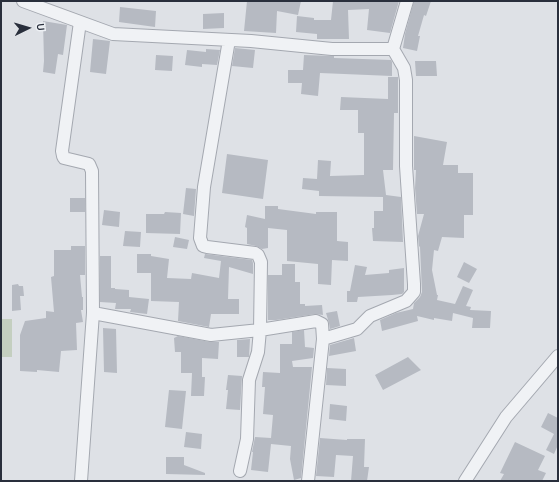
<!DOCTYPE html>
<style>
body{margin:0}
#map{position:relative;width:559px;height:482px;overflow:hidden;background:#dee1e6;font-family:Karla,sans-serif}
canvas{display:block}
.frame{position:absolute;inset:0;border:2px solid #292f3c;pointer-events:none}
.north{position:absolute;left:8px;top:8px;width:40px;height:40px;-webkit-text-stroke:3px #edf0f4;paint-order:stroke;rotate:85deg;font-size:11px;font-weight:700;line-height:16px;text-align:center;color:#292f3c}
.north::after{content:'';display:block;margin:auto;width:14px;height:18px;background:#292f3c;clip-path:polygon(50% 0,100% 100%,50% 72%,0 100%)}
</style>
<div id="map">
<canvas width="559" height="482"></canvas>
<div class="frame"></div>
<div class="north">U</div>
</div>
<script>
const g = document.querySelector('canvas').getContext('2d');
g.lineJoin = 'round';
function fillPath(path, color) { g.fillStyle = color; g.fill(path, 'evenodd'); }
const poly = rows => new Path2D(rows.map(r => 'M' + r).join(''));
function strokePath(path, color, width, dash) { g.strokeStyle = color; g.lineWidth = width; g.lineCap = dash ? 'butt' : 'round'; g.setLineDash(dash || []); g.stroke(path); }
const green = poly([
 [1,319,12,319,12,357,1,357]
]);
const building = poly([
 [247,1,301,1,298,15,277,11,276,33,244,31],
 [333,1,399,1,390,33,367,30,369,9,348,10,349,39,317,39,317,34,296,32,297,16,314,18,314,20,331,20],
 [414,1,431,1,426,16,424,15,418,36,420,36,417,51,403,48,405,34],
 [120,7,156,11,155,27,119,22],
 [224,13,224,28,203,29,203,14],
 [43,21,67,25,63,55,58,54,55,74,43,72,44,61],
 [93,39,110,41,106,74,90,72],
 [235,48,255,50,253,68,232,66],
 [206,49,220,50,217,65,202,64,202,67,185,65,187,50,206,52],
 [156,55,173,56,172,71,155,70],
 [304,55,334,56,334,58,391,60,392,62,392,76,320,73,318,96,301,94,302,83,288,83,288,70,303,70],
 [415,61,436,61,437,76,416,76],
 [388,77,398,77,398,113,394,113,393,170,383,170,386,195,401,197,403,242,373,241,372,228,374,228,374,211,383,211,383,197,319,196,319,191,302,189,303,178,317,179,318,160,331,161,330,176,364,175,364,133,358,133,358,110,340,110,341,97,388,99],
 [414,136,447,142,443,165,458,165,458,173,473,173,473,215,464,215,464,238,442,237,438,251,434,250,432,270,437,295,438,295,437,300,455,304,463,286,473,290,466,306,471,307,470,310,491,311,490,328,472,328,473,318,453,313,452,321,434,318,434,320,417,316,418,321,382,331,380,320,396,313,413,309,414,303,420,297,422,292,420,247,419,246,418,236,424,214,417,214,415,188,416,170,414,170],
 [227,154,268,160,263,199,222,193],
 [186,188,196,189,194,216,183,214],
 [70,198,85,198,85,212,70,212],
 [265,206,278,206,278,209,316,214,316,212,337,212,337,241,348,242,348,261,332,260,331,285,318,284,318,264,287,261,287,230,268,228,268,248,262,249,256,246,247,244,247,228,245,227,247,215,265,219],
 [104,210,120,212,119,227,102,225],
 [165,212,181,213,180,234,146,233,146,214,164,214],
 [125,231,141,232,140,247,123,246],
 [175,237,189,240,187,249,173,247],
 [71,246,85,246,85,275,80,275,82,297,83,297,83,310,81,310,83,322,76,323,77,350,61,351,59,372,37,370,37,372,20,371,20,335,25,321,46,318,46,311,54,312,51,277,54,276,54,250,71,250],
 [137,254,151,254,151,256,169,259,167,278,191,279,192,273,219,278,221,261,204,258,205,254,252,260,253,263,253,274,229,267,228,299,239,299,239,314,211,314,209,327,178,321,179,302,151,301,151,273,137,273],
 [100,256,111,256,111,288,115,288,115,289,129,290,129,297,149,299,147,314,130,312,131,309,115,309,116,303,100,302],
 [464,262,477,269,469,283,457,277],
 [282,264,295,264,295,282,300,282,300,304,305,304,305,306,322,305,323,315,315,314,276,320,268,320,268,275,282,275],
 [355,265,367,267,365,275,389,273,389,270,404,268,404,292,402,294,392,295,358,297,357,302,347,302,347,291,350,291],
 [18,284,19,286,23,286,24,296,20,296,21,310,12,311,12,285],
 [337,311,340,326,330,329,329,323,326,313],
 [103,328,116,329,117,373,104,372],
 [304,330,305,347,314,348,313,358,292,361,293,367,312,367,301,478,294,480,290,459,291,446,271,444,268,472,251,470,253,452,252,452,255,437,271,438,273,415,263,414,265,387,262,387,263,372,280,373,280,344,292,344,292,332],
 [178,336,210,342,219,342,218,359,202,358,202,377,205,377,204,396,191,396,192,373,181,373,181,352,175,352,174,338],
 [354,338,356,351,329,356,330,345],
 [250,339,249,357,237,357,237,340],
 [408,357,421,370,383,390,375,375],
 [327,368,346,369,346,386,326,385],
 [228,375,242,376,240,410,226,409,228,390,226,390],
 [169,390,186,391,182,429,165,427],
 [330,404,347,406,346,421,329,419],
 [548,413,558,418,558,445,554,454,546,450,554,434,541,427],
 [186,432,202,434,201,449,184,447],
 [320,438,347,440,347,439,365,439,364,467,369,467,367,481,351,481,353,456,336,455,334,477,316,476],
 [515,442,545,456,538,470,546,473,542,481,500,481,504,474,500,473],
 [166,457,184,457,184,465,205,473,205,475,166,474]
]);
const minor = poly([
 [23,1,113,34,251,41,332,49,393,49,407,1],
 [80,22,62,151,63,156,64,158,89,164,92,171,93,313,81,481],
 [229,40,204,187,200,238,203,246,207,247,255,253,258,255,261,262,260,330,258,352,249,380,247,439,240,471],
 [93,313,211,335,260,330,316,321,322,324,323,339,308,481],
 [323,339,357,329,370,316,406,301,414,292,414,284,406,166,406,80,404,68,393,49],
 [465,481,506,417,558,356]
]);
fillPath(green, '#c4cfc0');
fillPath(building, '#b6bac2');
strokePath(minor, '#a4a8b0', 14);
strokePath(minor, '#f0f2f5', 12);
</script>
